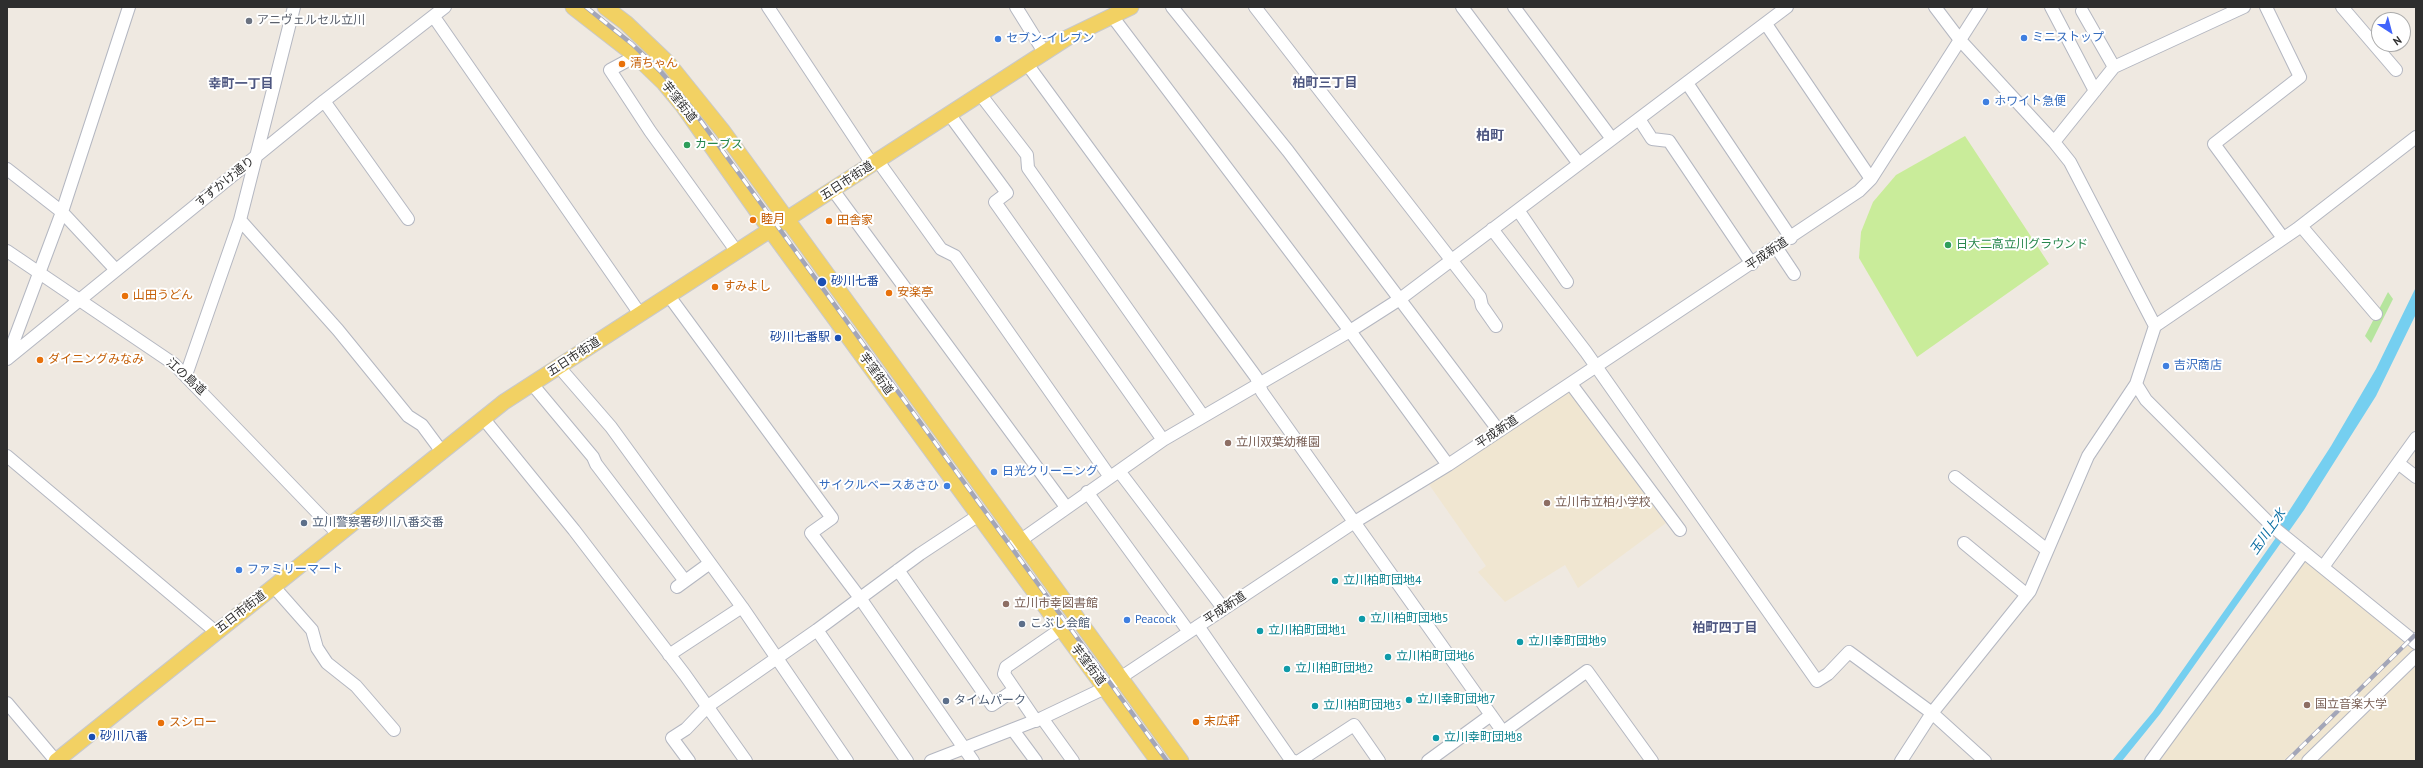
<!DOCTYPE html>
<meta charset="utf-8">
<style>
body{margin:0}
#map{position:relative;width:2423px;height:768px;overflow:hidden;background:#efe9e1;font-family:"PT Sans",sans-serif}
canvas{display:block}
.frame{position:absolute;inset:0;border:8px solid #2e2e2e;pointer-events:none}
.north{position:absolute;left:2371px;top:12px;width:40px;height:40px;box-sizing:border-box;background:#fff;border:1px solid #ababab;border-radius:50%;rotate:144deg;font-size:11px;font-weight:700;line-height:16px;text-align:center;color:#2e2e2e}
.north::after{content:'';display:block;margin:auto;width:14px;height:18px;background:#4264fb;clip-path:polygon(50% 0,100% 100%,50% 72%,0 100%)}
</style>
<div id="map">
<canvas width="2423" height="768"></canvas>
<div class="frame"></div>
<div class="north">N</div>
</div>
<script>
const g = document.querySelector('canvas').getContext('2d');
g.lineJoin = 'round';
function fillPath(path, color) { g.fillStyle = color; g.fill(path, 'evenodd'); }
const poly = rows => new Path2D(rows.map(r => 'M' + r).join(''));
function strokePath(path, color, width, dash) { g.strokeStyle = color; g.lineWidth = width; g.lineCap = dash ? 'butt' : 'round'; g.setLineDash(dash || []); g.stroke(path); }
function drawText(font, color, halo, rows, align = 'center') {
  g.font = font + ' "PT Sans","Noto Sans JP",sans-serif'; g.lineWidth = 4; g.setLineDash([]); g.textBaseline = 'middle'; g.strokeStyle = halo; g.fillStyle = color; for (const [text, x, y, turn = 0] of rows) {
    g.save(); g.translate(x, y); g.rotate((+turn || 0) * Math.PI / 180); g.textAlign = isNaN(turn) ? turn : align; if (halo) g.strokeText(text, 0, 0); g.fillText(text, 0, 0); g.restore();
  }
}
const education = poly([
 [1569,390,1666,523,1578,588,1565,565,1505,602,1478,572,1486,566,1428,483],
 [2302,557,2416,649,2416,761,2159,761]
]);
const green = poly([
 [2388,292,2393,299,2371,343,2365,336]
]);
const pitch = poly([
 [1965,136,2049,264,1917,357,1859,258,1861,232,1873,202,1896,175]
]);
const water = poly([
 [2416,287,2416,314,2376,396,2304,510,2160,714,2122,761,2112,761,2153,712,2275,539,2280,525,2331,446,2376,369]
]);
const minor = poly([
 [768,7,872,164],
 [1016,7,1044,52],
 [1172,7,1288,151,1499,431],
 [1255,7,1480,297,1482,306,1496,326],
 [1462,7,1579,164],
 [1514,7,1612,139],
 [1935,7,1960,40,2054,142,2070,162,2155,326],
 [2051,7,2095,91],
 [2266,7,2300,77,2214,144,2283,238],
 [2342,7,2396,70],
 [2082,11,2114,67],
 [1112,16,1350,331,1448,465],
 [434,17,640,314],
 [1766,24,1871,179],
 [636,56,610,70,650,131,737,252],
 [1027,64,1256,377,1262,392,1503,732,1587,671,1652,761],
 [1687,83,1791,238],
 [980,94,1027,155,1028,168,1203,416],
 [324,101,408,219],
 [949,114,1007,193,995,202,1163,440],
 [1639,119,1652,139,1669,141,1752,264],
 [2054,142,2114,67,2244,7],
 [878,161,941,249,955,256,1110,477],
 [7,169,62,212,116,270],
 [833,190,1066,507],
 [1518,210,1567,282],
 [240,220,294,7],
 [2301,226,2376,314],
 [1492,229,1586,352,1817,681,1828,674,1849,652,1932,713,1985,761],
 [1776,247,1794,274],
 [7,251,174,364,338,534],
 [669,296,832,518,811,533,860,598,973,761],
 [7,359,324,101,445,7],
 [7,359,62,212,129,7],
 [559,367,611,427,742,607,847,761],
 [186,375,240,220,338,330,408,416,422,425,442,452],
 [532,384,593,457,596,464,685,581],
 [1571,384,1680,530],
 [2136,384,2146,400,2273,527,2416,643],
 [483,418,574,530,685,675,746,761],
 [7,456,216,632],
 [2398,463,2416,477],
 [1119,471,1223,608],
 [1955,477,2047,550],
 [1087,492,1189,632],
 [1964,543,2027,595],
 [1004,552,1163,440,1350,331,1400,299,1787,7],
 [2323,567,2416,438],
 [898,570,992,705,1014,690],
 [274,587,312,630,317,648,327,663,356,686,394,730],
 [677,587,710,563],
 [1198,626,1291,760,1294,761],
 [817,630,907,761],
 [669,655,742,607],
 [7,703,56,761],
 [1042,718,1073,761],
 [1036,721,1004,674,1006,667,1061,629],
 [1013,730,1036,761],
 [689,761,672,738,686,729,708,706,817,630,920,554,979,515],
 [931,761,1042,718,1105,688,1353,523,1448,465,1859,191,1871,179,1981,7],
 [1299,761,1354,725,1379,761],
 [1428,761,1491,715],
 [1901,761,1932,713,2030,591,2088,456,2136,384,2155,326,2297,229,2416,137],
 [2151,761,2304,552],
 [2308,761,2416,656]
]);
const major = poly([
 [573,7,636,56,664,83,683,106,771,231,1158,761],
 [605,7,626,23,668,63,722,130,1181,761],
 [56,761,504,402,1067,38,1131,7]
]);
const rail = poly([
 [586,7,632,44,661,72,687,102,1167,761],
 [2287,761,2416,634]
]);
const markers = [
 [249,21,4,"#6b7280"],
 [2024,38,4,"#3f7fe0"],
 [998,39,4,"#3f7fe0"],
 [622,64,4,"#e8710a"],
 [1986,102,4,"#3f7fe0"],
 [687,145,4,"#2e9e5b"],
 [753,220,4,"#e8710a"],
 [829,221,4,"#e8710a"],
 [1948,245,4,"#2e9e5b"],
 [822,282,5,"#1a4fb4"],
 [715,287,4,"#e8710a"],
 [889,293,4,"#e8710a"],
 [125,296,4,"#e8710a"],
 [838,338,4,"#1a4fb4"],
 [40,360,4,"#e8710a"],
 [2166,366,4,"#3f7fe0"],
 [1228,443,4,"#8d6e63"],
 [994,472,4,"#3f7fe0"],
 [947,486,4,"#3f7fe0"],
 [1547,503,4,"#8d6e63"],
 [304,523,4,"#5c6f8a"],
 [239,570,4,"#3f7fe0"],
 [1335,581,4,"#0f9aa8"],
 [1006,604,4,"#8d6e63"],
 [1362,619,4,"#0f9aa8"],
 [1127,620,4,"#3f7fe0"],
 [1022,624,4,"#5c6f8a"],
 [1260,631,4,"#0f9aa8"],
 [1520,642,4,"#0f9aa8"],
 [1388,657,4,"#0f9aa8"],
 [1287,669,4,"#0f9aa8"],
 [1409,700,4,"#0f9aa8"],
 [946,701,4,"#5c6f8a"],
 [2307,705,4,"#8d6e63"],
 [1315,706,4,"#0f9aa8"],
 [1196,722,4,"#e8710a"],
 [161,723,4,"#e8710a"],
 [92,737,4,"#1a4fb4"],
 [1436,738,4,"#0f9aa8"]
];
const worshipNames = [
 ["アニヴェルセル立川",257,21]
];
const shopNames = [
 ["ミニストップ",2032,38],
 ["セブン-イレブン",1006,39],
 ["ホワイト急便",1994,102],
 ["吉沢商店",2174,366],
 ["日光クリーニング",1002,472],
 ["サイクルベースあさひ",939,486,"right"],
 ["ファミリーマート",247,570],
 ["Peacock",1135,620]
];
const foodNames = [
 ["清ちゃん",630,64],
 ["睦月",761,220],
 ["田舎家",837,221],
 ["すみよし",723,287],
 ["安楽亭",897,293],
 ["山田うどん",133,296],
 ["ダイニングみなみ",48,360],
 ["末広軒",1204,722],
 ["スシロー",169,723]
];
const streetNames = [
 ["芋窪街道",679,102,52],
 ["五日市街道",847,181,-33],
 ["すずかけ通り",225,182,-39],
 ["平成新道",1767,254,-34],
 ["五日市街道",574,357,-33],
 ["芋窪街道",876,374,54],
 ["江の島道",186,377,42],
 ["平成新道",1497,432,-34],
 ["平成新道",1225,608,-34],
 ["五日市街道",241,612,-38],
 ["芋窪街道",1088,665,53]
];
const leisureNames = [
 ["カーブス",695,145],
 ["日大二高立川グラウンド",1956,245]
];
const transitNames = [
 ["砂川七番",831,282],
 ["砂川七番駅",830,338,"right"],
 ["砂川八番",100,737]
];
const educationNames = [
 ["立川双葉幼稚園",1236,443],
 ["立川市立柏小学校",1555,503],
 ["立川市幸図書館",1014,604],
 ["国立音楽大学",2315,705]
];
const serviceNames = [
 ["立川警察署砂川八番交番",312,523],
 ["こぶし会館",1030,624],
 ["タイムパーク",954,701]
];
const cultureNames = [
 ["立川柏町団地4",1343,581],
 ["立川柏町団地5",1370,619],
 ["立川柏町団地1",1268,631],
 ["立川幸町団地9",1528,642],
 ["立川柏町団地6",1396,657],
 ["立川柏町団地2",1295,669],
 ["立川幸町団地7",1417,700],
 ["立川柏町団地3",1323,706],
 ["立川幸町団地8",1444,738]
];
const neighbourhoodNames = [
 ["柏町三丁目",1325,83],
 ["幸町一丁目",241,84],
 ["柏町四丁目",1725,628]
];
const waterNames = [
 ["玉川上水",2268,532,-55]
];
const quarterNames = [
 ["柏町",1490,136]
];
fillPath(education, '#f0e6d1');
fillPath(green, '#b6e59e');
fillPath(pitch, '#c9ec9a');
fillPath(water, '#75cff0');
strokePath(minor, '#b4b7c1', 14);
strokePath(major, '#c9c9c9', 17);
strokePath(minor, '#fff', 12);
strokePath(major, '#f2d163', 15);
strokePath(rail, '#a3a6b8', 4.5);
strokePath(rail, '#fff', 3, [9]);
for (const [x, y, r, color] of markers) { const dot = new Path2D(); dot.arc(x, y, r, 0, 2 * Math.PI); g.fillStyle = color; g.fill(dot); strokePath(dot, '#fff', 1.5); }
drawText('12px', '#5b616d', '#fff', worshipNames, 'left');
drawText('12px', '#366cbe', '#fff', shopNames, 'left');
drawText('12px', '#c56008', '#fff', foodNames, 'left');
drawText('12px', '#2e2e2e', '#fff', streetNames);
drawText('12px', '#27864d', '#fff', leisureNames, 'left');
drawText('12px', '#164399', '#fff', transitNames, 'left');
drawText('12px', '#785e54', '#fff', educationNames, 'left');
drawText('12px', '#4e5e75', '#fff', serviceNames, 'left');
drawText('12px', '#0d838f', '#fff', cultureNames, 'left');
drawText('bold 13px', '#4d5680', '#fff', neighbourhoodNames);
drawText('italic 13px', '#0d6fa3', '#fff', waterNames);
drawText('bold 14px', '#4d5680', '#fff', quarterNames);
</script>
